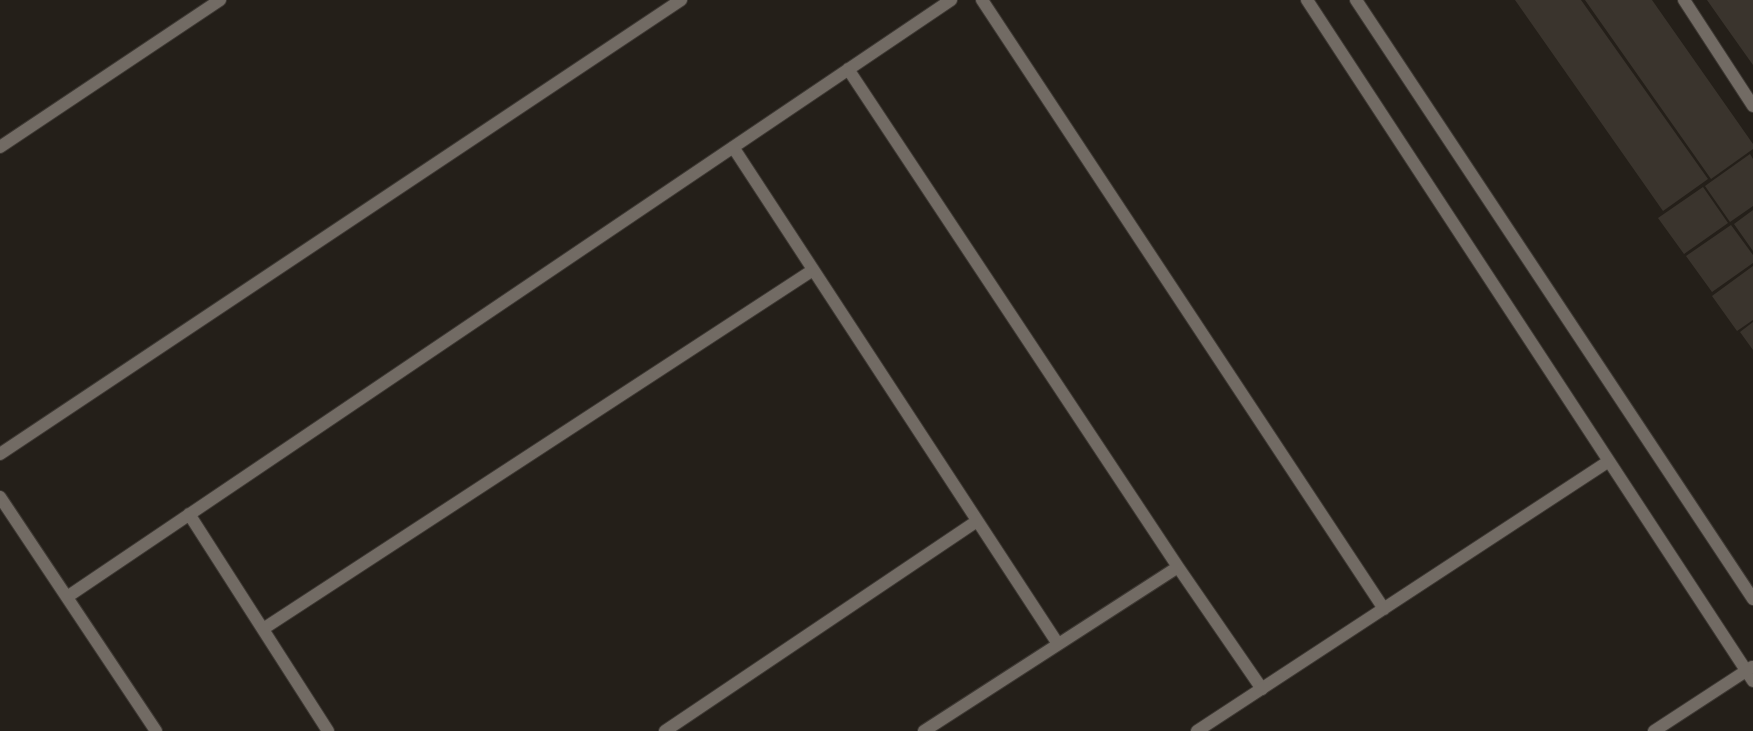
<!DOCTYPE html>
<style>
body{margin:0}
canvas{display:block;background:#241f19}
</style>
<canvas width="1753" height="731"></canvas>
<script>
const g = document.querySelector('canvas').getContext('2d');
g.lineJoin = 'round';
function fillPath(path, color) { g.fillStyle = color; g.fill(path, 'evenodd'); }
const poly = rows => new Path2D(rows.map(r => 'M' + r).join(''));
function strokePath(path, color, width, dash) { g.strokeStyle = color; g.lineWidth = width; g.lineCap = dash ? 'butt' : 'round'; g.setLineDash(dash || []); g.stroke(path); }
const building = poly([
 [1515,0,1581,0,1708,179,1663,211],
 [1585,0,1652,0,1753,144,1753,149,1711,179],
 [1707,0,1753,0,1753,65,1726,27],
 [1750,154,1753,159,1753,206,1730,222,1705,186],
 [1703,187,1728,223,1684,254,1658,218],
 [1753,210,1753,251,1734,224],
 [1731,225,1753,255,1753,263,1712,292,1686,256],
 [1753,266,1753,320,1737,331,1712,296],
 [1753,322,1753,350,1740,332]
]);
const lane = poly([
 [848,69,1178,567,1262,689],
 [733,147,1058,644],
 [0,497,156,731],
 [189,514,328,731],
 [67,597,951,0],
 [263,629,813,270],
 [665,731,977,521],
 [924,731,1178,567]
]);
const street = poly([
 [982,0,1384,609],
 [1307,0,1753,681],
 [1356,0,1753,599],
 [1684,0,1753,106],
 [0,147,220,0],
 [0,454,681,0],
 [1197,731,1609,461],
 [1654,731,1752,667]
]);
fillPath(building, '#3a342d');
strokePath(lane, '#3e3934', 14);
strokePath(street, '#3e3934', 14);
strokePath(lane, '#726b64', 12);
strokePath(street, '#726b64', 12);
</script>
